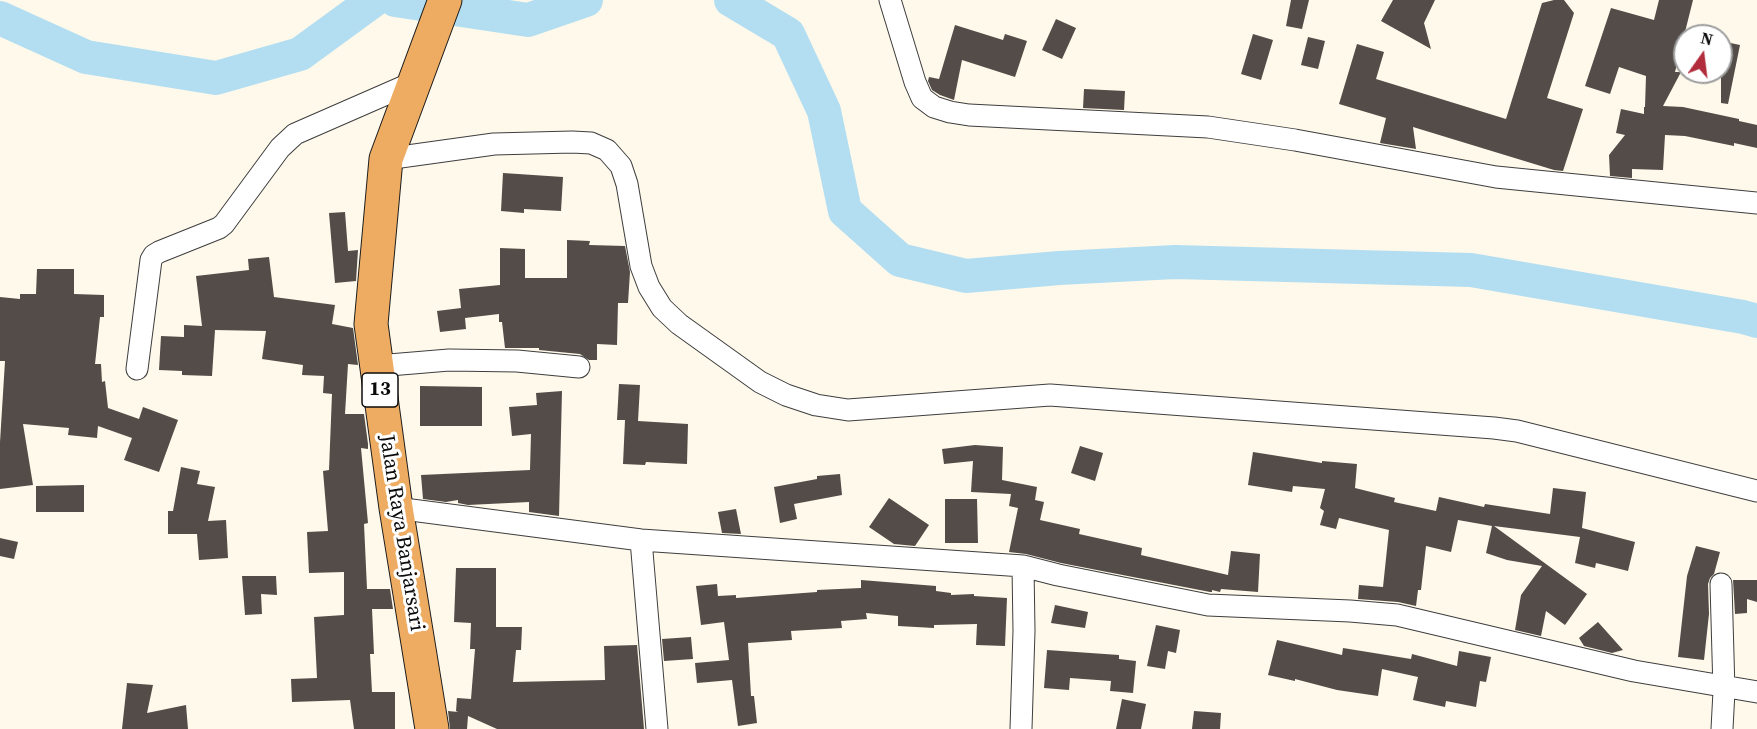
<!DOCTYPE html>
<style>
body{margin:0}
#map{position:relative;width:1757px;height:729px;overflow:hidden;background:#fef9ea;font-family:"Source Serif 4",serif}
canvas{display:block}
.north{position:absolute;left:1673px;top:24px;width:60px;height:60px;box-sizing:border-box;background:#fff;border:2px solid #9d9d9d;border-radius:50%;rotate:14deg;font-size:16px;font-weight:700;line-height:24px;text-align:center;color:#0b0b0b}
.north::after{content:'';display:block;margin:auto;width:21px;height:27px;background:#b12d3c;clip-path:polygon(50% 0,100% 100%,50% 72%,0 100%)}
</style>
<div id="map">
<canvas width="1757" height="729"></canvas>
<div class="north">N</div>
</div>
<script>
const g = document.querySelector('canvas').getContext('2d');
g.lineJoin = 'round';
const poly = rows => new Path2D(rows.map(r => 'M' + r).join(''));
function strokePath(path, color, width, dash) { g.strokeStyle = color; g.lineWidth = width; g.lineCap = dash ? 'butt' : 'round'; g.setLineDash(dash || []); g.stroke(path); }
function fillPath(path, color) { g.fillStyle = color; g.fill(path, 'evenodd'); }
function drawText(font, color, halo, rows, align = 'center') {
  g.font = font + ' "Source Serif 4",serif'; g.lineWidth = 6; g.setLineDash([]); g.textBaseline = 'middle'; g.strokeStyle = halo; g.fillStyle = color; for (const [text, x, y, turn = 0] of rows) {
    g.save(); g.translate(x, y); g.rotate((+turn || 0) * Math.PI / 180); g.textAlign = isNaN(turn) ? turn : align; if (halo) g.strokeText(text, 0, 0); g.fillText(text, 0, 0); g.restore();
  }
}
const river = poly([
 [395,0,528,20,586,0],
 [731,0,788,34,824,111,845,211,900,260,966,276,1059,268,1175,262,1471,270,1743,317,1757,321],
 [0,18,86,57,216,78,300,54,374,0]
]);
const building = poly([
 [1291,0,1309,0,1302,29,1286,26],
 [1393,0,1435,0,1424,23,1431,49,1381,21],
 [1554,0,1564,0,1574,13,1547,98,1583,109,1563,171,1554,170,1413,127,1416,149,1380,143,1386,118,1339,104,1357,44,1384,52,1376,79,1506,119,1542,3],
 [1659,0,1693,0,1675,72,1681,72,1663,106,1683,107,1739,119,1739,121,1757,125,1757,148,1734,143,1734,146,1685,136,1665,135,1663,170,1632,169,1632,178,1610,176,1609,155,1625,135,1616,133,1621,109,1644,114,1644,107,1645,107,1646,76,1619,67,1610,94,1585,86,1611,8,1654,20],
 [1056,19,1076,28,1062,59,1042,50],
 [955,25,1003,40,1005,34,1027,41,1015,77,962,60,954,100,940,95,932,90,928,81,929,77,939,79],
 [1253,34,1273,40,1261,80,1241,74],
 [1308,37,1325,41,1318,69,1301,65],
 [1721,41,1740,45,1728,104,1721,103],
 [1084,89,1125,91,1124,110,1083,108],
 [503,173,563,177,561,211,524,209,524,213,501,211],
 [345,212,348,251,358,250,356,281,335,283,329,213],
 [567,240,590,241,589,245,625,246,630,272,628,303,618,303,617,345,597,344,597,360,589,360,580,354,539,350,539,348,505,348,502,322,499,322,499,314,465,318,466,329,440,332,437,311,461,308,459,289,500,285,500,248,525,249,525,278,567,278],
 [269,257,274,297,335,305,332,324,353,328,358,365,348,364,345,414,364,414,368,444,368,449,361,448,368,523,364,524,367,589,390,589,393,609,372,609,374,654,370,654,372,692,395,692,395,729,354,729,350,700,292,702,291,679,317,678,314,617,344,615,344,572,309,573,307,532,328,531,323,471,329,470,332,394,323,393,324,376,302,375,303,365,262,359,266,331,215,330,212,376,182,375,182,371,159,370,161,336,184,337,184,325,202,326,196,276,249,270,248,259],
 [37,269,74,269,74,294,104,295,104,317,100,317,95,364,101,364,102,382,105,381,108,408,139,419,143,407,178,420,159,472,124,460,132,438,98,426,97,438,68,435,69,428,23,424,33,485,0,489,0,442,5,361,0,361,0,297,20,299,20,294,36,294],
 [619,384,640,385,638,421,688,424,687,464,646,462,645,465,623,464,625,420,617,420],
 [420,386,482,387,482,426,420,426],
 [562,391,559,516,529,512,529,502,468,505,458,503,458,500,446,502,423,499,421,475,530,470,531,434,512,436,509,407,537,405,536,393],
 [975,445,1003,447,1002,480,1037,487,1035,500,1044,502,1040,520,1080,529,1079,534,1142,548,1141,555,1228,575,1231,551,1260,554,1258,592,1221,589,1220,592,1212,590,1212,592,1210,592,1061,563,1026,554,1009,552,1018,508,1009,506,1011,494,971,492,973,461,944,464,942,449],
 [1080,446,1103,453,1095,481,1071,473],
 [1253,452,1322,463,1322,461,1357,464,1355,488,1395,498,1394,502,1436,511,1439,497,1484,507,1485,504,1550,514,1553,488,1586,492,1582,528,1635,542,1628,571,1596,563,1595,568,1575,563,1580,537,1494,526,1587,594,1565,625,1546,611,1541,636,1515,630,1521,595,1542,566,1507,560,1486,553,1492,526,1458,520,1451,552,1426,546,1421,590,1418,590,1416,606,1398,602,1358,599,1359,585,1383,587,1389,530,1339,518,1336,529,1320,525,1324,511,1320,508,1325,489,1293,486,1292,492,1248,485],
 [181,467,200,471,197,484,215,487,208,521,226,520,228,558,199,560,197,534,168,534,168,511,173,511],
 [840,474,842,495,794,504,797,519,780,523,774,487,817,479,817,476],
 [84,485,84,512,36,512,36,486],
 [889,498,929,525,915,546,894,544,869,527],
 [945,499,977,499,978,543,945,543],
 [736,509,741,534,722,533,718,512],
 [0,538,18,542,14,559,0,556],
 [1696,546,1720,552,1714,574,1710,578,1708,584,1709,614,1704,660,1678,657,1687,576],
 [456,568,496,568,496,627,522,627,521,650,516,650,513,682,605,680,604,646,637,645,644,729,497,729,468,716,467,729,450,729,448,711,458,712,456,711,457,698,471,699,475,649,470,649,471,623,454,622],
 [242,576,276,576,277,595,261,594,262,614,245,615],
 [861,580,936,586,936,591,951,593,951,595,974,594,974,596,1007,598,1005,646,976,645,977,624,934,625,934,628,898,626,898,616,866,613,867,619,841,621,842,628,791,631,792,640,748,643,751,696,754,696,757,723,738,726,732,680,697,683,695,663,729,660,724,622,701,625,696,586,717,584,718,596,736,595,736,598,817,592,817,590,861,588],
 [1733,580,1757,580,1757,602,1747,599,1747,613,1735,614],
 [1055,605,1088,612,1085,628,1051,623],
 [1598,622,1623,650,1612,653,1584,646,1579,638],
 [1156,625,1180,630,1176,653,1168,651,1165,669,1147,666],
 [691,637,693,659,664,661,662,639],
 [1277,640,1342,655,1343,648,1411,659,1412,654,1457,666,1459,651,1491,657,1486,682,1480,681,1476,707,1446,701,1445,707,1413,700,1418,677,1382,669,1378,696,1337,690,1295,679,1295,681,1268,675],
 [1047,650,1119,655,1119,659,1136,661,1133,693,1110,691,1111,681,1070,678,1069,690,1044,688],
 [127,683,153,685,147,713,186,705,188,729,122,729],
 [1122,699,1146,704,1141,729,1116,729],
 [1194,711,1221,713,1220,729,1192,729]
]);
const minor = poly([
 [890,0,915,82,922,98,934,107,950,112,969,115,1208,127,1295,140,1496,177,1757,203],
 [386,159,494,144,572,142,591,143,607,150,621,166,627,184,641,266,649,287,662,308,679,324,760,382,786,395,816,405,848,410,1050,395,1494,428,1517,431,1757,491],
 [377,366,449,360,517,361,579,367],
 [137,369,151,260,154,255,159,252,219,228,224,224,280,148,295,134,414,82],
 [396,508,641,540,1023,566,1058,575,1208,605,1350,611,1397,615,1634,671,1757,692],
 [641,540,657,729],
 [1721,584,1724,691,1722,729],
 [1021,729,1024,631,1023,566]
]);
const trunk = poly([
 [432,729,396,508,371,324,386,159,445,0]
]);
const shields = [
 [380,390,36]
];
const shieldNames = [
 ["13",380,390]
];
const streetNames = [
 ["Jalan Raya Banjarsari",401,533,81]
];
strokePath(river, '#b3def2', 34);
fillPath(building, '#534c48');
strokePath(minor, '#3e3e3e', 23);
strokePath(trunk, '#1c1c1c', 35);
strokePath(minor, '#fff', 21);
strokePath(trunk, '#eeac62', 33);
for (const [x, y, w] of shields) { const box = new Path2D(); box.roundRect(x - w / 2, y - 17, w, 34, 4.5); g.fillStyle = '#fff'; g.fill(box); strokePath(box, '#0b0b0b', 1.5); }
drawText('bold 20px', '#0b0b0b', null, shieldNames);
drawText('21px', '#0b0b0b', '#fff', streetNames);
</script>
